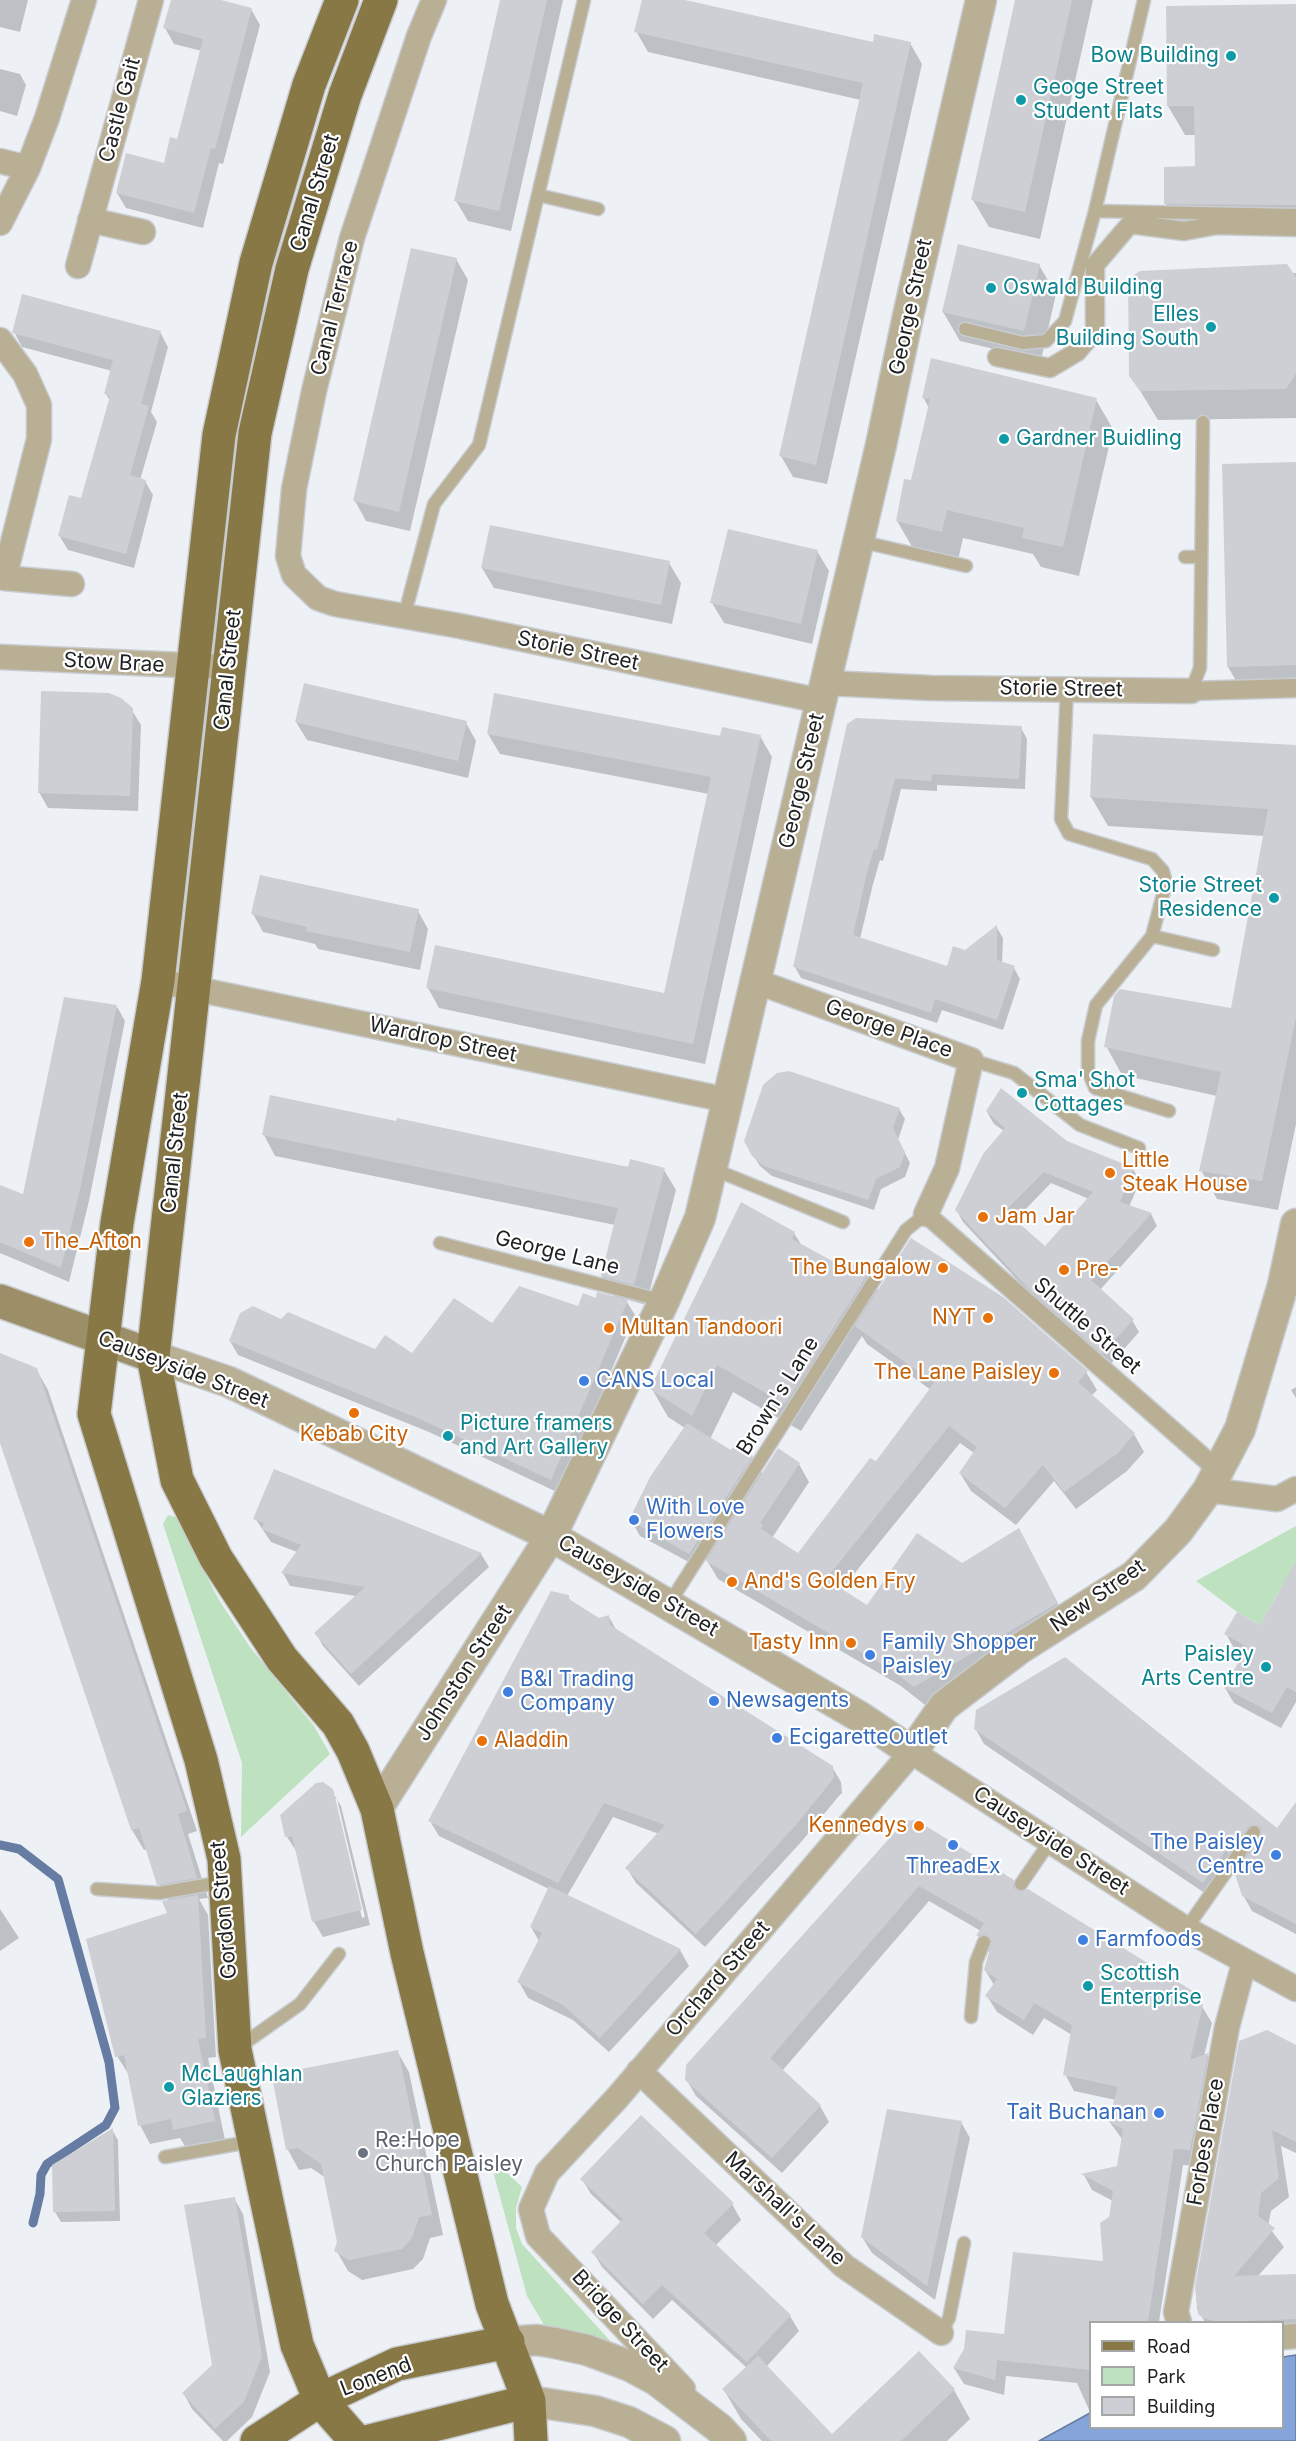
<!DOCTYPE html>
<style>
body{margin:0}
#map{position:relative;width:1296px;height:2441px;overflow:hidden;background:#edf1f5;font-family:Inter,sans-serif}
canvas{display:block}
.legend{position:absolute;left:1089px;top:2321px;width:195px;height:108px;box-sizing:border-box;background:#fff;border:2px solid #a5a6a6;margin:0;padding:8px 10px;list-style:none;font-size:18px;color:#1e2021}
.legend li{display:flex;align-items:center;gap:12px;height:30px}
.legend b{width:30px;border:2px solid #a5a6a6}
</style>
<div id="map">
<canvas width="1296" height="2441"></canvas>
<ul class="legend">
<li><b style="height:8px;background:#887845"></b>Road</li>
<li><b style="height:16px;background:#bee2c0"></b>Park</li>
<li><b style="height:16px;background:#cecfd4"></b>Building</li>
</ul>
</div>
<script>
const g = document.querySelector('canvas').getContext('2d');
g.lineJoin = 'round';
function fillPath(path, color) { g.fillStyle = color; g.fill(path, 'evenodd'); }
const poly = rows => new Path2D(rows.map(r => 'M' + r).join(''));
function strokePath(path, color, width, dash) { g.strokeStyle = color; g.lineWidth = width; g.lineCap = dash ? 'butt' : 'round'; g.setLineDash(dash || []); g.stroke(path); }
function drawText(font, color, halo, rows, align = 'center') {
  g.font = font + ' Inter,sans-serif'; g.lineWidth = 4.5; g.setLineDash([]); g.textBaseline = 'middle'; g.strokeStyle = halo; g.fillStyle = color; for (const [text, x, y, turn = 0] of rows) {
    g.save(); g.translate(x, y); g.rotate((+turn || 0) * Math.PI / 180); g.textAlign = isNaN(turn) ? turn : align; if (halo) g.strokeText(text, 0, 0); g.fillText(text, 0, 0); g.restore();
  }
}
const green = poly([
 [168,1515,176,1517,219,1600,250,1647,314,1726,330,1754,241,1837,242,1763,163,1524],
 [1296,1526,1296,1591,1283,1584,1260,1625,1237,1612,1196,1581],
 [500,2166,522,2187,516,2208,516,2228,522,2244,614,2345,547,2330,527,2296,494,2175]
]);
const water = poly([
 [1296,2355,1296,2441,1039,2441,1090,2413,1090,2428,1282,2428,1283,2357,1296,2355]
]);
const shadow = poly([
 [0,0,28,0,20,32,0,27],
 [173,0,215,0,251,9,260,25,223,164,219,163,203,228,126,208,117,193,165,165,178,141,202,51,174,44,165,28],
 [501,0,563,0,511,231,468,221,456,201],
 [643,0,678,0,874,43,910,43,922,64,827,484,793,477,781,456,861,100,648,52,636,31],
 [1018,0,1093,0,1040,239,989,227,973,200],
 [1296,6,1296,233,1182,233,1166,204,1196,168,1196,135,1185,135,1168,106],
 [0,69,20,74,26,85,17,116,0,111],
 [456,259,468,280,410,531,366,521,355,501],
 [1039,265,1056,294,1041,360,960,341,943,312],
 [1291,273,1296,273,1296,418,1158,420,1131,376],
 [14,332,160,332,168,347,151,412,157,422,140,480,145,481,153,495,134,568,68,550,59,535,82,500,110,401,106,394,112,371,22,347],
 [923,397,1096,400,1113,429,1079,576,1041,567,1033,554,963,538,958,560,914,550,897,521,912,482,929,408],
 [1296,463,1296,694,1245,696,1228,667],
 [817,551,829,571,812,644,724,623,712,603],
 [669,563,681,583,672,624,494,588,482,568],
 [131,709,141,725,138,811,48,808,39,792],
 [296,722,466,723,476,741,468,778,307,740],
 [848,725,1021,728,1027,739,1025,789,937,785,937,791,901,789,883,861,880,860,873,884,860,939,948,968,997,928,1003,938,1002,964,1014,968,1020,979,1003,1030,942,1010,937,1023,801,978,795,967],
 [488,734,760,736,772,757,705,1064,439,1008,428,988,666,995,709,794,500,754],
 [1296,746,1296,1124,1278,1210,1217,1199,1201,1170,1217,1096,1122,1075,1106,1046,1232,1010,1265,836,1108,826,1091,797],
 [418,911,428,929,420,970,318,949,315,944,263,932,253,914],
 [117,1007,125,1021,89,1201,69,1282,0,1253,0,1186,24,1196],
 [899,1109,905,1119,898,1140,910,1163,905,1177,881,1189,874,1210,772,1176,760,1166,753,1155],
 [987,1112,1133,1169,1140,1181,1129,1207,1151,1214,1157,1226,1100,1290,1132,1320,1139,1332,1110,1365,1036,1300,963,1222,956,1209,1004,1131,994,1124],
 [1051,1183,1089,1199,1045,1248,1014,1221],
 [264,1135,664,1170,676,1190,646,1305,625,1299,635,1315,559,1493,429,1432,238,1355,230,1341,282,1321,376,1351,412,1355,493,1325,579,1308,597,1299,616,1299,602,1276,615,1225,275,1156],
 [794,1233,802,1246,834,1264,838,1257,868,1273,879,1291,1086,1372,1097,1390,1091,1396,1134,1434,1144,1452,1127,1471,1076,1509,1054,1481,1016,1525,971,1491,960,1473,974,1453,960,1443,841,1590,867,1607,962,1565,1029,1548,1067,1622,925,1705,901,1686,718,1579,706,1559,700,1568,640,1536,631,1520,685,1428,668,1417,652,1389],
 [862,1336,867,1344,931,1390,876,1463,798,1555,772,1538,809,1482,799,1464,763,1475,752,1457,732,1453,710,1439,733,1392,801,1431],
 [0,1354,36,1369,48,1390,197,1831,188,1834,208,1898,199,1899,208,1915,216,2057,208,2058,225,2140,186,2148,180,2138,150,2144,140,2125,129,2075,117,2056,168,1914,169,1901,159,1884,147,1849,144,1850,132,1830,0,1438],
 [1296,1387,1296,1398,1291,1390],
 [275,1471,481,1554,489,1567,359,1686,323,1646,316,1633,356,1596,290,1586,283,1573,297,1552,271,1542,255,1518],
 [1296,1593,1296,1702,1281,1728,1234,1703,1225,1688,1244,1655,1235,1650,1226,1634,1260,1627],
 [568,1596,572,1603,598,1620,609,1617,617,1631,832,1767,841,1782,842,1793,838,1797,802,1841,705,1947,636,1883,627,1868,659,1834,613,1817,567,1896,680,1950,689,1966,609,2052,573,2020,528,1998,519,1982,539,1941,531,1927,549,1889,439,1836,430,1821],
 [975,1728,1277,1830,1296,1830,1296,1934,1252,1911,1243,1895,1236,1864,1212,1898,984,1744],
 [331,1790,341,1806,370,1925,323,1937,314,1922,297,1852,287,1837],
 [333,1799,337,1799,365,1917,362,1918],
 [906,1823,1013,1881,1019,1892,1195,1995,1212,2023,1204,2056,1207,2055,1216,2070,1199,2166,1183,2165,1159,2322,1090,2322,1090,2412,1077,2383,1006,2376,1004,2395,964,2384,954,2368,1006,2336,1104,2263,1113,2201,1092,2190,1084,2175,1118,2167,1122,2139,1109,2121,1116,2100,1074,2091,1065,2074,1072,2035,1044,2018,1033,2035,997,2012,987,1996,994,1985,985,1970,991,1951,987,1952,978,1936,981,1931,929,1901,782,2071,820,2106,829,2122,782,2173,696,2096,686,2079],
 [0,1909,19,1938,0,1951],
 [1296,2046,1296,2153,1281,2146,1289,2197,1271,2211,1268,2226,1284,2247,1258,2276,1296,2276,1296,2337,1282,2338,1282,2322,1205,2322,1197,2309,1196,2287],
 [397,2051,409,2072,443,2235,430,2238,423,2259,413,2269,362,2280,348,2271,336,2250,338,2242,326,2178,311,2168,299,2170,288,2150,275,2083,304,2078],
 [961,2122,970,2138,935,2300,872,2253,862,2237],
 [112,2130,118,2140,120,2221,61,2222,55,2212],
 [582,2179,732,2204,741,2220,715,2246,790,2316,799,2331,766,2367,832,2436,954,2390,970,2419,947,2441,762,2441,741,2419,724,2390,747,2368,672,2300,653,2319,602,2267,593,2252,622,2223,591,2194],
 [234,2198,243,2214,270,2372,252,2417,227,2441,223,2441,192,2409,184,2394,213,2365]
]);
const stream = poly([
 [0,1845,19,1849,58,1879,109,2062,115,2108,106,2125,47,2164,41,2175,40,2194,33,2223]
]);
const building = poly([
 [171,0,221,0,252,8,215,149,211,148,194,213,116,193,126,153,164,163,170,137,177,139,203,39,163,28],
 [500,0,547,0,499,211,454,201],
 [642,0,685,0,873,42,874,34,911,42,816,465,779,456,863,83,634,32],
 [1015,0,1072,0,1025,212,971,200],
 [1296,4,1296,205,1164,204,1164,167,1195,166,1194,106,1167,106,1166,6],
 [958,244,1040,264,1024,331,942,312],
 [411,248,457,258,399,512,353,501],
 [1287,264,1296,277,1296,373,1286,389,1140,391,1129,376,1128,279,1140,271],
 [22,294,161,331,141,404,149,406,130,475,146,480,126,554,58,536,69,495,81,498,110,396,104,394,113,360,12,333],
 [931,358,1097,398,1063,547,1022,538,1024,528,947,510,942,532,896,521,904,479,911,480,930,399,922,398],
 [1296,462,1296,665,1227,667,1222,464],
 [490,525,670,561,661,605,481,568],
 [728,529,818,550,801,624,710,603],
 [304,683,467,721,458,761,295,722],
 [41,691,109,693,121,698,133,708,130,796,38,793],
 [494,693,720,736,722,727,761,735,693,1044,426,988,435,945,664,993,711,777,487,734],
 [856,718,1022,726,1019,779,932,774,931,781,895,778,877,850,874,849,867,872,853,935,947,966,953,946,965,950,997,925,997,960,1015,966,997,1020,935,999,931,1013,793,967,847,724],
 [1093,734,1296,745,1296,1017,1262,1181,1199,1171,1221,1072,1104,1047,1114,996,1120,989,1231,1008,1268,809,1090,797],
 [260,875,419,909,410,952,306,931,307,927,251,914],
 [64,997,117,1005,81,1185,61,1268,0,1242,0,1185,23,1194],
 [789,1071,900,1108,893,1128,905,1152,900,1167,876,1179,868,1200,764,1166,752,1156,744,1141,763,1085,777,1073],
 [1001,1088,1067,1141,1134,1168,1120,1202,1152,1213,1091,1280,1134,1319,1102,1354,1028,1288,955,1210,983,1154,1005,1128,986,1111],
 [1044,1172,1093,1192,1045,1246,1005,1211],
 [270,1095,396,1121,397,1118,628,1167,630,1159,665,1168,634,1285,601,1276,618,1208,262,1135],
 [741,1202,795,1232,792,1239,834,1262,837,1255,869,1272,785,1404,717,1365,692,1416,650,1389],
 [911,1238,1003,1297,1088,1371,1078,1382,1135,1433,1118,1453,1064,1492,1043,1465,1005,1508,959,1473,977,1447,949,1426,826,1579,867,1605,917,1533,962,1563,1019,1528,1058,1603,914,1687,890,1669,706,1561,778,1448,800,1463,760,1523,763,1525,761,1529,798,1553,870,1458,876,1461,934,1383,855,1326],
 [519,1286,578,1306,583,1293,596,1298,597,1292,628,1300,551,1480,420,1419,229,1341,240,1313,253,1306,281,1319,288,1312,375,1349,385,1335,412,1353,454,1298,492,1323],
 [0,1353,37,1368,187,1811,178,1814,197,1878,157,1885,139,1828,131,1830,0,1443],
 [687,1423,731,1450,735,1444,753,1456,689,1554,629,1520,650,1477],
 [274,1469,380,1512,482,1553,351,1674,314,1633,365,1587,281,1573,301,1545,262,1529,264,1523,253,1519],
 [1296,1561,1296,1692,1287,1687,1272,1713,1224,1688,1247,1647,1224,1634,1237,1612,1260,1625],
 [551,1591,569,1595,569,1599,599,1618,609,1615,610,1625,833,1766,834,1777,830,1783,794,1827,696,1934,625,1868,665,1825,604,1803,558,1883,428,1821],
 [1065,1657,1277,1828,1296,1802,1296,1924,1242,1896,1235,1874,1261,1836,1262,1829,1258,1825,1248,1827,1228,1854,1227,1849,1203,1883,974,1729,976,1710],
 [323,1782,333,1789,362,1910,312,1922,292,1836,285,1837,280,1815,316,1783],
 [916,1820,1014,1880,1013,1887,1017,1891,1028,1889,1196,1993,1203,2005,1190,2060,1208,2053,1190,2150,1174,2149,1148,2322,1090,2322,1090,2370,997,2360,995,2380,953,2368,964,2349,966,2330,1004,2334,1013,2252,1103,2261,1100,2223,1109,2217,1113,2191,1081,2174,1117,2166,1123,2129,1108,2121,1118,2087,1063,2075,1072,2025,1034,2003,1024,2020,985,1996,997,1979,984,1970,992,1941,986,1934,976,1936,984,1923,919,1886,770,2058,821,2105,772,2158,685,2080,686,2065,905,1821],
 [549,1886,681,1949,600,2038,563,2005,517,1982,542,1933,530,1927],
 [198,1895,206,2038,198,2039,215,2121,173,2130,171,2119,138,2126,124,2055,115,2057,86,1939,167,1913,162,1901],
 [1267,2030,1296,2045,1296,2142,1272,2130,1279,2178,1261,2193,1258,2216,1275,2228,1234,2276,1296,2274,1296,2319,1218,2322,1203,2318,1198,2314,1195,2287,1239,2041],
 [398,2050,432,2215,419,2217,412,2238,402,2249,349,2260,334,2251,337,2242,321,2164,298,2148,286,2150,273,2082,302,2077,301,2069],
 [887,2109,962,2121,927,2286,861,2237],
 [641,2115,734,2203,704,2233,791,2315,747,2362,662,2285,643,2304,591,2252,623,2219,580,2179],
 [113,2128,115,2211,53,2212,52,2165],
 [235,2197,262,2356,244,2402,215,2429,182,2393,212,2365,184,2205],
 [919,2351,955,2389,901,2441,771,2441,722,2389,758,2356,832,2434]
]);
const service = poly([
 [1144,0,1095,211,1296,215],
 [538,195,598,209],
 [965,329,1023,343,1046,341,1065,321,1095,211],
 [859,541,966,566],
 [1185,557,1201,557],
 [404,617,434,504,479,445,584,0],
 [1067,689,1061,819,1069,834,1152,859,1163,871,1166,883,1152,936,1213,950],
 [1191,691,1200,668,1203,422],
 [1152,936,1096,1005,1088,1041,1088,1071,1095,1088,1169,1111],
 [971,1060,1014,1073,1080,1125,1139,1148],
 [713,1169,843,1222],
 [440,1243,664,1301],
 [669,1604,906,1230,926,1214],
 [1021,1884,1051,1840],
 [97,1889,159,1893,223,1882],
 [1186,1929,1254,1832],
 [971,2017,976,1962,984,1942],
 [239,2047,300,2004,339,1954],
 [165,2157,254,2141],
 [941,2333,949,2318,964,2243]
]);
const pedestrian = poly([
 [997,357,1050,368,1077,352,1095,331,1095,265,1130,224,1184,231,1217,225,1296,227],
 [1191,691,1296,688],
 [926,1214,1219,1471]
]);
const minor = poly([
 [434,0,419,36,352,238,314,391,294,489,288,556,294,575,318,598,335,604,460,626,821,701],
 [0,161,28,168],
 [90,220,143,232],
 [0,223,28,168,47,118,84,0],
 [78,266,151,0],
 [0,340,25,374,39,405,39,439,4,578,72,584],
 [0,657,228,667],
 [826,683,931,688,1191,691],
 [158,981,727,1100],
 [755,981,971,1060,947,1168,926,1214],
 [1208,1490,1277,1499,1296,1489],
 [639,2071,844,2266,941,2333],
 [1179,2322,1176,2312,1227,2027,1244,1963],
 [1282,2337,1296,2336],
 [683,2389,538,2236,531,2209,547,2173,617,2098,912,1752,1186,1929,1296,1989]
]);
const tertiary = poly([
 [153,1356,229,1382,551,1536,860,1717,912,1752,944,1706,1019,1649,1134,1576,1178,1531,1208,1490,1240,1429,1283,1285,1296,1224],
 [377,1809,551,1536,664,1301,700,1218,881,445,908,316,981,0],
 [508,2342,537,2340,555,2343,587,2350,630,2366,656,2380,719,2428,731,2441],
 [529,2401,595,2411,629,2422,665,2441]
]);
const secondary = poly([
 [0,1301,153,1356]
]);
const primary = poly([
 [342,0,309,85,256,263,219,435,158,981,117,1223,94,1414,201,1760,224,1859,235,2050,297,2345,320,2400,356,2441],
 [381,0,345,95,292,269,255,433,153,1356,177,1480,216,1558,282,1659,338,1724,353,1751,377,1809,407,1953,492,2304,529,2401,531,2441],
 [257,2441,320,2400,397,2364,508,2342],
 [370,2441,529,2401]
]);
const markers = [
 [1231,56,6,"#0f9aa8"],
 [1021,100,6,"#0f9aa8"],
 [991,288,6,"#0f9aa8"],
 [1211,327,6,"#0f9aa8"],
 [1004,439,6,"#0f9aa8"],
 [1274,898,6,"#0f9aa8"],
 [1022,1093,6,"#0f9aa8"],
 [1110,1173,6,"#e8710a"],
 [983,1217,6,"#e8710a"],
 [29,1242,6,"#e8710a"],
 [943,1268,6,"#e8710a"],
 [1064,1270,6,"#e8710a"],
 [988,1318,6,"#e8710a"],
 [609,1328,6,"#e8710a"],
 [1054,1373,6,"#e8710a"],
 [584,1381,6,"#3f7fe0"],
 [354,1413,6,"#e8710a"],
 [448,1436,6,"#0f9aa8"],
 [634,1520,6,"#3f7fe0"],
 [732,1582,6,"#e8710a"],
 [851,1643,6,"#e8710a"],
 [870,1655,6,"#3f7fe0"],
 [1266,1667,6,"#0f9aa8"],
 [508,1692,6,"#3f7fe0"],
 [714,1701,6,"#3f7fe0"],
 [777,1738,6,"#3f7fe0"],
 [482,1741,6,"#e8710a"],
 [919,1826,6,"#e8710a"],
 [953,1845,6,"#3f7fe0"],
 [1276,1855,6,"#3f7fe0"],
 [1083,1940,6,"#3f7fe0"],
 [1088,1986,6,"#0f9aa8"],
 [169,2087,6,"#0f9aa8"],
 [1159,2113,6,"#3f7fe0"],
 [363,2153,6,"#6b7280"]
];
const cultureNames = [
 ["Bow Building",1219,56,"right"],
 ["Geoge Street",1033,88],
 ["Student Flats",1033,112],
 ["Oswald Building",1003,288],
 ["Elles",1199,315,"right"],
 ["Building South",1199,339,"right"],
 ["Gardner Buidling",1016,439],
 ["Storie Street",1262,886,"right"],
 ["Residence",1262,910,"right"],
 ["Sma' Shot",1034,1081],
 ["Cottages",1034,1105],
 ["Picture framers",460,1424],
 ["and Art Gallery",460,1448],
 ["Paisley",1254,1655,"right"],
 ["Arts Centre",1254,1679,"right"],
 ["Scottish",1100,1974],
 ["Enterprise",1100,1998],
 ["McLaughlan",181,2075],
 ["Glaziers",181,2099]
];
const streetNames = [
 ["Castle Gait",120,110,-75],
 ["Canal Street",315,193,-73],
 ["George Street",911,307,-78],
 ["Canal Terrace",335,308,-76],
 ["Storie Street",578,651,12],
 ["Stow Brae",114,663,3],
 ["Canal Street",228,670,-84],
 ["Storie Street",1061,689,1],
 ["George Street",802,781,-77],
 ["George Place",889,1029,20],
 ["Wardrop Street",443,1040,12],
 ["Canal Street",175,1153,-84],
 ["George Lane",557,1253,14],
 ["Shuttle Street",1087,1326,41],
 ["Causeyside Street",183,1370,21],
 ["Brown's Lane",778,1396,-58],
 ["Causeyside Street",638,1586,30],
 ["New Street",1098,1596,-35],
 ["Johnston Street",464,1673,-57],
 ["Causeyside Street",1051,1841,33],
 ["Gordon Street",224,1910,-95],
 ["Orchard Street",718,1979,-49],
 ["Forbes Place",1206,2142,-80],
 ["Marshall's Lane",785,2209,43],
 ["Bridge Street",620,2321,47],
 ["Lonend",376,2377,-21]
];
const foodNames = [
 ["Little",1122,1161],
 ["Steak House",1122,1185],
 ["Jam Jar",995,1217],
 ["The_Afton",41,1242],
 ["The Bungalow",931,1268,"right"],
 ["Pre-",1076,1270],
 ["NYT",976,1318,"right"],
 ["Multan Tandoori",621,1328],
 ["The Lane Paisley",1042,1373,"right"],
 ["Kebab City",354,1435,"center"],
 ["And's Golden Fry",744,1582],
 ["Tasty Inn",839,1643,"right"],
 ["Aladdin",494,1741],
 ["Kennedys",907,1826,"right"]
];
const shopNames = [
 ["CANS Local",596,1381],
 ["With Love",646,1508],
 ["Flowers",646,1532],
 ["Family Shopper",882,1643],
 ["Paisley",882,1667],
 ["B&I Trading",520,1680],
 ["Company",520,1704],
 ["Newsagents",726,1701],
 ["EcigaretteOutlet",789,1738],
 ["The Paisley",1264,1843,"right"],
 ["Centre",1264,1867,"right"],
 ["ThreadEx",953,1867,"center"],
 ["Farmfoods",1095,1940],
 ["Tait Buchanan",1147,2113,"right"]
];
const worshipNames = [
 ["Re:Hope",375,2141],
 ["Church Paisley",375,2165]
];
fillPath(green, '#bee2c0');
fillPath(water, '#85a4d9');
strokePath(water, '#667ca2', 1.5);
fillPath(shadow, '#0003');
strokePath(stream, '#667ca2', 9);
fillPath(building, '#cecfd4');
strokePath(service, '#c8cbcf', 15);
strokePath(pedestrian, '#c8cbcf', 21);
strokePath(minor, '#c8cbcf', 27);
strokePath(tertiary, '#c8cbcf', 33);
strokePath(secondary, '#c8cbcf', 36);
strokePath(primary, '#c8cbcf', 36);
strokePath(service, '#b8af94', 12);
strokePath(pedestrian, '#b8af94', 18);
strokePath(minor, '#b8af94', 24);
strokePath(tertiary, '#b8af94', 30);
strokePath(secondary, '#9c8f67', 33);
strokePath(primary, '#887845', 33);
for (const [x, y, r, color] of markers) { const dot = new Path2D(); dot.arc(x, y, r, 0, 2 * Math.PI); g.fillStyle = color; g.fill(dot); strokePath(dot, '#fff', 2); }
drawText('21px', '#0d838f', '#fff', cultureNames, 'left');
drawText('21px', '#1e2021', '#fff', streetNames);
drawText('21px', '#c56008', '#fff', foodNames, 'left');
drawText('21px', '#366cbe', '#fff', shopNames, 'left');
drawText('21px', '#5b616d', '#fff', worshipNames, 'left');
</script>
